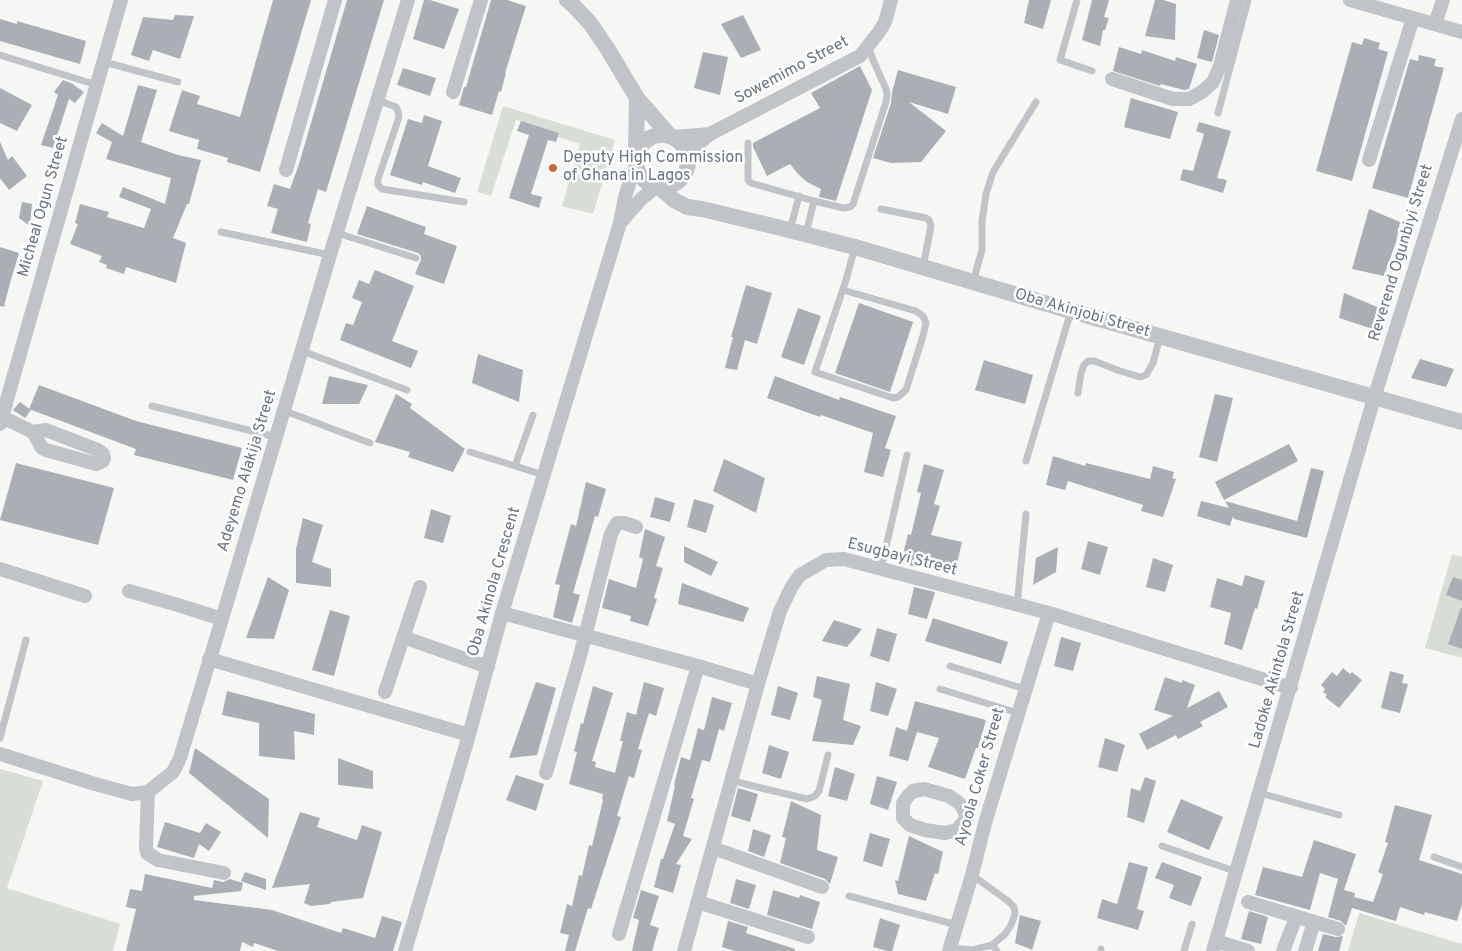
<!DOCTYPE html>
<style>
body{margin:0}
canvas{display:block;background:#f6f7f4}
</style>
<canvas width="1462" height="951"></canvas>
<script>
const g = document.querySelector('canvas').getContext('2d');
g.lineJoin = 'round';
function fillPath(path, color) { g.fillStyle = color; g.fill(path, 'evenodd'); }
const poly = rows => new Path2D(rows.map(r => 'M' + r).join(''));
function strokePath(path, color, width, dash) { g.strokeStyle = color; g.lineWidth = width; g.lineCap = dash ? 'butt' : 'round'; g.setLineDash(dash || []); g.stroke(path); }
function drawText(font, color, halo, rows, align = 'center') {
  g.font = font + ' Overpass,sans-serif'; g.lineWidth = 5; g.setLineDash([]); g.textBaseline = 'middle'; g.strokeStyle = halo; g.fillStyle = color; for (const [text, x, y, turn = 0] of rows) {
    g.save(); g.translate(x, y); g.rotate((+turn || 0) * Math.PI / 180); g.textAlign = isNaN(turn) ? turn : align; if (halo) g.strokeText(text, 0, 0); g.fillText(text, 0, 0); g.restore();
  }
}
const green = poly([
 [503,106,615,140,593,214,562,206,580,144,558,137,559,133,516,120,491,196,477,192],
 [1452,554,1462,557,1462,658,1425,648],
 [0,769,43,781,7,888,120,924,113,951,0,951],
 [1359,913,1462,944,1462,951,1348,951]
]);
const building = poly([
 [273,0,311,0,260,172,227,162,228,158,197,149,199,140,169,131,182,90,200,96,197,104,240,117],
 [347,0,384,0,326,192,318,189,308,223,311,224,307,242,271,233,278,209,267,206,274,184,290,189,299,164],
 [424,0,430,0,459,9,444,49,413,39],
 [491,0,507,0,526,6,505,73,506,73,501,92,499,91,492,115,459,105,464,87,466,87],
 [1029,0,1051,0,1043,29,1024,23],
 [1092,0,1109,0,1104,17,1109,18,1105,30,1103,30,1100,46,1082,40],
 [1155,0,1163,0,1176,4,1175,40,1145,36],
 [175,15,194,16,180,59,153,50,149,61,131,55,143,17,173,20],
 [743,15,761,50,741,58,721,24],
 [0,19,17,24,17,21,86,41,80,64,0,41],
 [1204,30,1219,35,1212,62,1197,58],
 [1364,38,1380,43,1378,49,1388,52,1352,181,1316,171,1352,42,1362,45],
 [1119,47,1141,54,1142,50,1175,61,1176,57,1197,64,1189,89,1184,90,1161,84,1160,86,1113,71],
 [703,52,728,57,720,95,694,88],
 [1419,55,1436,59,1434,66,1444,68,1408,198,1372,188,1410,59,1418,61],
 [860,66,872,90,836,201,819,197,821,189,807,182,798,174,790,164,767,176,753,147,753,143,820,108,811,93],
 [403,68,436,78,430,96,397,85],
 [898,70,956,87,948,114,909,102,946,131,921,162,891,163,873,158,891,103,892,92],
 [63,80,71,83,84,92,75,103,69,99,53,148,41,145,58,95,54,92],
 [138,85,157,90,141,142,178,155,201,160,189,204,187,204,173,238,186,243,176,283,126,267,124,274,106,268,107,265,99,262,102,256,70,244,78,224,75,223,80,204,109,212,107,217,144,228,151,209,119,197,123,187,165,204,171,178,106,159,112,142,96,133,102,123,123,136],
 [0,88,32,105,17,131,0,123],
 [1131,98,1178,112,1170,139,1124,127],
 [424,115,442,121,428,166,461,178,455,193,423,182,422,185,390,175,408,119,422,123],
 [521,121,559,133,556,142,548,140,531,194,542,197,539,208,509,198,529,135,517,131],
 [1199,122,1231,131,1217,178,1227,180,1223,193,1180,180,1183,169,1193,171,1204,134,1196,131],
 [0,142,8,160,12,156,27,176,9,190,0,178],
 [22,202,32,204,30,226,19,218],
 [367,206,426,227,424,234,457,246,444,284,415,274,421,259,421,256,418,253,357,234],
 [1369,209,1400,222,1396,242,1384,276,1352,269],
 [0,247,19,253,10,283,4,307,0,306],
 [375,270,414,286,392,341,418,351,411,368,340,340,346,323,353,325,362,302,352,298,359,280,369,284],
 [746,285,772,293,757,344,745,340,737,370,725,368,733,337,731,337],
 [1344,293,1377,307,1373,329,1339,318],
 [859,303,913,322,890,392,835,373],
 [798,308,821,316,804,365,781,357],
 [478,354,523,370,519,402,472,383],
 [1420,359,1454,369,1446,387,1411,378],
 [984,360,1033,375,1025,404,975,390],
 [329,376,368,385,359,404,322,404],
 [775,376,839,400,840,397,896,416,885,448,891,450,883,477,864,472,873,433,821,415,820,417,767,398],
 [39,385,136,421,242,448,233,480,134,455,136,449,29,409],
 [396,394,412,404,410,408,465,449,453,472,408,457,410,452,375,442],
 [1215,394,1233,398,1217,462,1199,457],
 [20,402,31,410,25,418,13,410],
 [1289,444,1298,461,1224,500,1215,482],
 [1053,456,1085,466,1086,463,1150,479,1153,466,1174,472,1172,478,1176,479,1163,517,1141,511,1143,505,1068,481,1065,490,1046,485],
 [724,459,765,478,756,513,713,491],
 [16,463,114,488,98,545,0,520],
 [924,464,944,470,934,504,940,506,931,535,962,542,955,573,921,565,920,568,901,563,908,534,911,535,921,493,917,492],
 [1311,468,1324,471,1307,538,1234,519,1233,516,1230,526,1197,516,1201,501,1229,508,1225,501,1297,521],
 [586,482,606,489,598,517,595,516,573,593,580,595,572,623,553,617,560,585,555,584,571,524,576,526],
 [655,497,675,503,670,522,650,517],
 [694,499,714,505,706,533,687,527],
 [431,509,451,516,443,543,424,538],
 [303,518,323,525,312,562,331,569,331,587,296,583,296,549],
 [645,529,665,537,656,566,663,568,654,598,657,599,648,626,630,621,631,616,602,608,609,579,636,588,643,559,639,557],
 [1088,541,1108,547,1100,575,1081,569],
 [684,546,718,562,711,576,684,562],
 [1058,547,1056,572,1033,585,1036,558],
 [1153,558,1173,565,1165,592,1146,587],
 [1245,575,1265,581,1257,609,1255,608,1242,650,1224,644,1231,613,1210,607,1217,578,1242,586],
 [268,577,289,590,274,639,246,638],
 [1453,577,1462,580,1462,601,1446,595],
 [682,583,749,608,743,622,678,604],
 [914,587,935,592,927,619,908,614],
 [1461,608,1462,608,1462,649,1448,644],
 [330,610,350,616,334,676,312,670],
 [933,618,1008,642,1001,664,925,641],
 [834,620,862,629,847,647,822,641],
 [877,628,897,634,889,662,870,656],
 [1061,637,1081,643,1073,671,1054,666],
 [1343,668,1350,674,1352,672,1362,680,1339,708,1325,697,1327,695,1323,692,1325,689,1321,685,1332,672,1337,676],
 [1390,671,1404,675,1402,683,1408,684,1400,713,1381,708],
 [817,676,850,684,843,720,861,726,853,745,812,741,822,700,813,697],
 [1165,677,1182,683,1182,680,1195,685,1187,708,1219,691,1228,707,1200,722,1203,726,1178,739,1176,735,1147,750,1139,734,1173,716,1154,710],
 [536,682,556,688,537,755,509,758],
 [644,682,664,688,656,716,649,713,638,749,642,750,634,778,629,776,617,816,621,817,591,909,588,908,575,951,565,951,569,935,560,933,567,904,572,906,579,875,582,876,589,845,592,846,603,800,602,799,603,794,569,784,577,752,574,751,581,723,583,724,593,686,613,693,592,761,596,762,595,767,615,773,623,741,620,741,627,712,636,715],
 [876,682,897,689,888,716,870,711],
 [778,686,798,693,790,720,771,715],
 [227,691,315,714,314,735,294,731,295,760,259,756,259,723,222,715],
 [712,697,732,703,724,731,719,729,710,762,702,760,691,798,694,799,683,836,692,839,676,864,681,865,673,893,654,887,661,859,663,859,675,824,667,821,675,786,674,785,681,757,690,760,698,728,704,730],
 [915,701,986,720,978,748,976,748,965,779,928,767,939,738,917,732,908,761,889,756,896,727,907,731],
 [1105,738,1125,745,1117,772,1098,767],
 [769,745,789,752,781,779,762,773],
 [195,748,269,799,268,838,189,773],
 [338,758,373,771,373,789,338,785],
 [835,767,855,774,847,801,828,796],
 [516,775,544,784,536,811,506,800],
 [877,776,897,782,888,810,870,804],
 [1145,777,1156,781,1144,823,1127,817,1131,788,1140,791],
 [738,788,758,794,750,822,731,816],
 [1181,799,1223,817,1209,850,1167,832],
 [791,801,821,815,817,850,838,857,830,884,825,879,780,863,786,838,782,837],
 [1395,805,1432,815,1419,860,1462,874,1462,904,1457,921,1425,912,1424,915,1400,907,1396,921,1352,908,1346,926,1341,921,1328,917,1338,879,1320,873,1310,910,1255,895,1263,867,1302,877,1314,840,1356,854,1344,890,1355,893,1354,897,1373,902,1383,874,1378,872,1388,843,1385,842],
 [300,812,320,818,317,827,357,840,362,825,382,832,363,898,331,902,330,904,311,906,304,903,310,884,272,888],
 [165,822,200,833,206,823,221,832,209,851,199,844,194,858,157,847],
 [753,829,771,835,764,857,748,851],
 [870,833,890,839,882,867,863,861],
 [909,836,943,852,938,874,935,873,926,901,898,894,895,880,898,881],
 [1129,862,1148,867,1137,909,1144,911,1138,930,1097,918,1102,899,1117,904],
 [1162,862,1202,877,1191,906,1169,898,1174,885,1155,878],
 [245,872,266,879,266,890,241,881],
 [145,874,212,888,214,880,223,882,230,879,243,883,241,891,194,896,194,900,272,910,341,933,343,928,375,938,382,916,402,922,393,951,278,951,254,943,253,947,242,942,240,951,126,951,136,909,126,907,130,889,142,891],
 [736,879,756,885,749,909,730,903],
 [641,890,659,896,650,925,659,928,652,951,632,951,639,920,633,918],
 [773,890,799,898,800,895,820,902,812,929,767,915],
 [1249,911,1268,917,1261,944,1241,939],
 [1020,915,1041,921,1032,950,1015,943],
 [880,918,900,925,892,951,887,951,873,947],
 [728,921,748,927,746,933,795,949,795,951,735,951,722,947],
 [1323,934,1336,937,1343,936,1339,951,1318,951]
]);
const service = poly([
 [1077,0,1060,60,1092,71],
 [0,55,97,85],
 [104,62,178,82],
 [377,100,396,107,398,111,399,117,378,179,378,185,382,189,464,202],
 [1218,113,1248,0],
 [748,143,748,180,751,183,814,201,844,208,850,207,853,204,886,102,887,94,886,89,873,60,868,46],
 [881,209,926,218,929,220,931,226,923,267],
 [790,230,799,196],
 [221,232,330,255],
 [337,233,416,258],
 [806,234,814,201],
 [973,282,982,250,982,221,986,194,993,172,1036,102],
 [843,290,916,311,923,316,926,323,923,336,906,390,898,397,893,398,815,372,846,280,855,247],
 [302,351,407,390],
 [1078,393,1081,373,1084,365,1088,361,1094,361,1120,371,1140,377,1146,375,1153,363,1160,337],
 [152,406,276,437],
 [285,411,370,443],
 [470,452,544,475],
 [1026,461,1071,311],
 [515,466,533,415],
 [881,569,907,455],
 [1017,605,1026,514],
 [950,666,1025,689],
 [940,689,1018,713],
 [0,738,26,640],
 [731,780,749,785,807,799,815,796,819,791,828,755],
 [1260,793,1339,815],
 [1162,846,1237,872],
 [1434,857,1462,867],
 [849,896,957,925],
 [992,945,997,951],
 [950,948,973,950,992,945,1005,934,1011,925,1015,914,1014,907,1008,901,972,875],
 [1101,951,1101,949],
 [1184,951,1192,924]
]);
const minor = poly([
 [1350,0,1462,32],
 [1435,24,1443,0],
 [1112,79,1173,99,1189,99,1202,92,1213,82,1220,66,1237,0],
 [453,92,481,0],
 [674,137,710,134],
 [687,153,710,134,860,56,879,32,885,22,891,0],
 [1369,160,1413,18],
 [286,170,335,0],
 [622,221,641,199,656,187],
 [2,417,33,432,42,448,46,450,96,464,103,461,104,458,103,454,98,450,46,430,33,432],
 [0,424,121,0],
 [0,569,85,596],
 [129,591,178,605,222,619],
 [502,613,698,666,758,684],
 [403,637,488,667],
 [209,659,469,735],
 [385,692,420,587],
 [0,754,95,784,132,794,148,792,173,772,180,758,222,619,330,255,408,0],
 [546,773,580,656,611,534,617,523,624,523,636,527],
 [924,789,949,796,959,803,963,808,967,818,957,830,945,833,925,830,910,825,903,818,903,803,908,796,913,791,924,789],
 [148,792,146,847,147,853,158,860,224,873],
 [713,848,822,887],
 [698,902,808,937],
 [1248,902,1338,929],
 [619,934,698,666],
 [1216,941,1248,951],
 [405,951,469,735,502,613,620,223,625,197,630,181,637,168],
 [684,951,758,684,780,611,792,586,800,575,826,560,844,559,1049,613,1291,688],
 [949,951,972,875,985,823,1049,613],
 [1213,951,1374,398,1462,119],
 [1283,951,1296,917],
 [1305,951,1314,922]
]);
const tertiary = poly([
 [567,0,572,4,590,23,607,48,637,98,670,136],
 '636 161a26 26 0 1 1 52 0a26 26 0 1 1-52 0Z',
 [636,155,637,98],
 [659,187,674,200,687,207,702,209,781,228,855,247,1071,311,1462,422]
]);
const markers = [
 [553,168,5,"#d1673a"]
];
const streetNames = [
 ["Sowemimo Street",792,71,-28],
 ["Micheal Ogun Street",44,207,-74],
 ["Reverend Ogunbiyi Street",1402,253,-73],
 ["Oba Akinjobi Street",1082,314,16],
 ["Adeyemo Alakija Street",248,471,-73],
 ["Esugbayi Street",902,558,14],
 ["Oba Akinola Crescent",495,582,-74],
 ["Ladoke Akintola Street",1278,670,-74],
 ["Ayoola Coker Street",981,777,-74]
];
const poiNames = [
 ["Deputy High Commission",563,159],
 ["of Ghana in Lagos",563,177]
];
fillPath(green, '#d8ddd5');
fillPath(building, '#a9afb5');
strokePath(service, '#c0c3c7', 7);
strokePath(minor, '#c0c3c7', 14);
strokePath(tertiary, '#c0c3c7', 16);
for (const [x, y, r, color] of markers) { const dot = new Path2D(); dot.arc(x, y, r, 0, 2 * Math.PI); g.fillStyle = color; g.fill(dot); strokePath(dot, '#fff', 2); }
drawText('16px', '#697582', '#fff', streetNames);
drawText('16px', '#697582', '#fff', poiNames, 'left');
</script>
